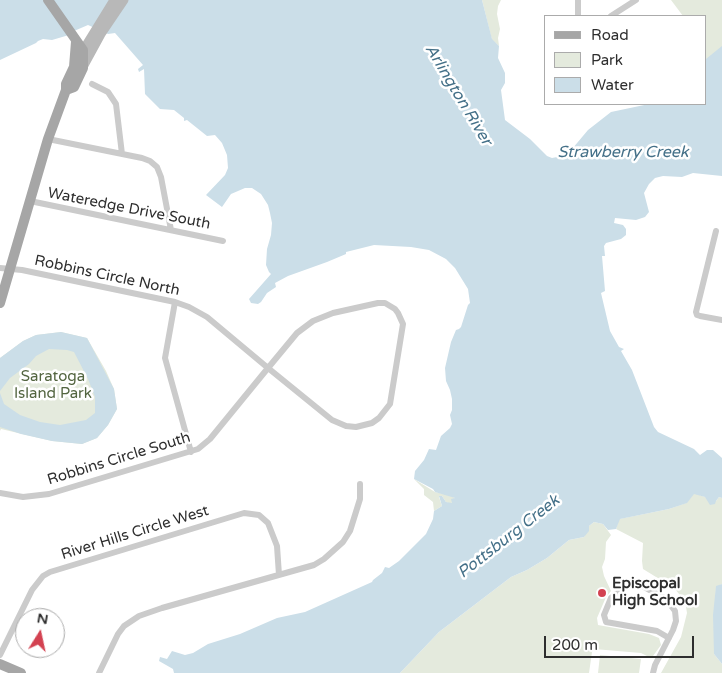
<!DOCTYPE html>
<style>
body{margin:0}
#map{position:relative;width:722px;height:673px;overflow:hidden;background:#fff;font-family:"Varela Round",sans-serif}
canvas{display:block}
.legend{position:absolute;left:544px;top:15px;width:162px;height:90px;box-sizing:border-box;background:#fff;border:1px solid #ababab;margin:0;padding:6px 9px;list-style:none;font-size:15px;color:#2e2e2e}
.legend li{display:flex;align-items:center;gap:10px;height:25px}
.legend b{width:25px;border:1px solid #ababab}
.north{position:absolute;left:15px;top:608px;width:50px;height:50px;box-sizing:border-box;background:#fff;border:1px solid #ababab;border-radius:50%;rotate:10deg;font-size:14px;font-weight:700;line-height:20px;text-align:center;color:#2e2e2e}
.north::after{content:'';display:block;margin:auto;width:18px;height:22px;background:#d34251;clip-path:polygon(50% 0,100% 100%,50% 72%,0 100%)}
.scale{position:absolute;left:544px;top:636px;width:150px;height:22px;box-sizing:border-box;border:2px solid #2e2e2e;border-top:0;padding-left:6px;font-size:15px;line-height:18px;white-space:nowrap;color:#2e2e2e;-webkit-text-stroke:4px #fff;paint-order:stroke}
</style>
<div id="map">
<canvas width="722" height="673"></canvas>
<ul class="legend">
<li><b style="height:6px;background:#a6a6a6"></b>Road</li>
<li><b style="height:14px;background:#e4eadd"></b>Park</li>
<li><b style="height:14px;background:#cbdee8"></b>Water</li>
</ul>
<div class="north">N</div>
<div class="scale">200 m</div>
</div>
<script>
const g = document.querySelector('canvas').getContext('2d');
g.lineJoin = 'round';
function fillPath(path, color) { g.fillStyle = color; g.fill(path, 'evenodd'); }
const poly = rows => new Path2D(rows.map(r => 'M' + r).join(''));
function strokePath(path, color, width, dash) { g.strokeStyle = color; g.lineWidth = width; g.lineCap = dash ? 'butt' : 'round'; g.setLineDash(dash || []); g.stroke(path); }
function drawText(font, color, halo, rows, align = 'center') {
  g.font = font + ' "Varela Round",sans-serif'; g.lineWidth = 5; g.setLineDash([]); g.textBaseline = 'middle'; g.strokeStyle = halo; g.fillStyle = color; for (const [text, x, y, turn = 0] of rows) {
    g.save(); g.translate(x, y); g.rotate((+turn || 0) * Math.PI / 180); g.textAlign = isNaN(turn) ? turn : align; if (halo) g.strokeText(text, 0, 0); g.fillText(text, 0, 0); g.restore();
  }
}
const green = poly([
 [482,0,501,0,498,6,497,14,500,29,498,38,499,46,492,40],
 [671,0,722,0,722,63,706,104,706,16,683,16],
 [61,332,87,338,106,371,114,389,117,409,108,425,97,438,82,444,52,441,1,429,0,431,0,358,23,341,36,335],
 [414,479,435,492,449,495,455,498,451,504,446,502,442,496,439,497,442,506,434,511,433,502,424,495,424,489],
 [694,493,716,501,719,497,722,498,722,584,716,587,714,654,722,664,722,673,661,673,681,637,687,613,685,601,674,588,643,569,642,561,643,543,616,529,619,519,669,509,686,503],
 [594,522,603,524,611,535,606,542,605,559,602,567,604,576,611,591,606,597,597,618,598,625,649,634,659,638,661,645,653,656,647,656,641,653,594,649,592,652,589,673,400,673,439,632,511,577,527,570,547,558,569,540,584,537,589,526],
 [600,655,641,659,639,673,598,673]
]);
const water = poly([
 [0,0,482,0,492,39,499,46,498,58,505,73,505,83,501,90,505,120,530,139,547,156,552,158,567,155,588,130,611,112,649,104,706,104,706,59,722,46,722,176,693,173,682,177,663,176,655,178,649,184,644,193,649,212,645,217,636,220,615,218,614,223,623,225,626,229,626,235,621,239,606,243,604,246,605,256,602,256,605,291,601,293,610,331,619,347,624,349,621,351,632,370,654,427,658,432,694,449,700,455,707,450,713,450,722,458,722,498,719,497,716,501,715,504,710,505,705,497,694,494,687,503,669,509,620,519,616,529,608,530,603,524,594,522,589,526,589,531,584,537,569,540,547,558,527,570,511,577,439,632,400,673,174,673,173,669,159,661,160,657,167,659,172,651,185,655,193,653,208,644,240,634,277,618,305,612,372,582,373,580,382,573,385,567,389,568,399,561,426,534,433,519,434,511,442,506,439,496,442,496,446,502,452,503,451,499,455,498,435,492,433,489,414,479,415,471,424,460,429,449,436,450,441,436,450,428,452,424,450,415,452,410,452,399,450,390,446,381,445,368,451,342,456,330,459,329,461,327,468,305,470,303,468,289,455,268,446,259,429,250,411,247,374,245,346,252,346,254,327,262,288,276,275,283,276,287,267,293,261,302,258,304,251,303,249,299,271,274,269,272,266,265,267,249,271,235,272,223,270,213,268,205,261,194,252,188,245,188,231,194,222,207,206,195,225,175,228,168,227,155,222,143,215,135,207,136,187,120,184,121,184,118,174,110,160,109,145,94,144,69,139,72,138,69,143,65,115,33,108,34,88,25,74,31,69,35,52,40,43,39,38,41,36,43,0,60],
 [61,332,87,338,114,389,117,409,108,425,97,438,82,444,52,441,21,434,0,427,0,393,4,404,20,415,40,422,60,425,86,420,95,413,95,397,88,379,74,352,67,350,49,349,36,356,29,364,10,378,0,391,0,358,23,341,36,335],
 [722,584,722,664,714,654,713,615,716,586]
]);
const minor = poly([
 [578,16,578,0],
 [611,16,636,0],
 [92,84,108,92,116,104,122,154],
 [48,139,142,158,150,161,157,167,161,177,171,230],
 [30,201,223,241],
 [716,231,696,312,697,315,700,316,722,320],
 [0,268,22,270,175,302,189,307,207,317,268,368,332,420,346,426,356,427,372,423,379,418,390,404,403,324,398,313,395,309,385,303,378,303,333,313,313,321,297,333,268,368,210,439,198,449,49,494,23,497,0,493],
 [175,302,165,358,191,452],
 [0,655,32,590,43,576,50,572,244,513,259,515,268,523,277,546,279,575],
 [99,673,118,634,124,626,139,616,162,608,314,565,324,559,343,542,350,531,360,499,360,484],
 [653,673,655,665,673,630,676,621,675,611,666,599,637,583,632,582,611,598,604,615,606,622,657,631,669,638]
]);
const secondary = poly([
 [80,55,114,0],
 [83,67,101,34,124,0]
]);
const primary = poly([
 [48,0,83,50,83,68,74,87,66,90],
 [0,303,48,139,66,90,66,84,74,67,76,42],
 [0,664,21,673]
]);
const markers = [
 [602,593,5,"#d34251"]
];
const streetNames = [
 ["Wateredge Drive South",129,209,11],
 ["Robbins Circle North",107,276,12],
 ["Robbins Circle South",119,459,-17],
 ["River Hills Circle West",135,533,-17]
];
const parkNames = [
 ["Saratoga",53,377],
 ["Island Park",53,394]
];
const poiNames = [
 ["Episcopal",612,584],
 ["High School",612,601]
];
const waterNames = [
 ["Arlington River",458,95,59],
 ["Strawberry Creek",623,153],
 ["Pottsburg Creek",509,537,-38]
];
fillPath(green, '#e4eadd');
fillPath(water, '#cbdee8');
strokePath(minor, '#cbcbcb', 6);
strokePath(secondary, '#b8b8b8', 9);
strokePath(primary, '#a6a6a6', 10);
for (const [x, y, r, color] of markers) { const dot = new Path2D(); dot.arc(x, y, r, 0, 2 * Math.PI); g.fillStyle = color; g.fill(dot); strokePath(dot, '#fff', 2); }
drawText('15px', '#2e2e2e', '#fff', streetNames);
drawText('15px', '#536540', '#fff', parkNames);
drawText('bold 15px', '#2e2e2e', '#fff', poiNames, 'left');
drawText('italic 16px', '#447088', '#fff', waterNames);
</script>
